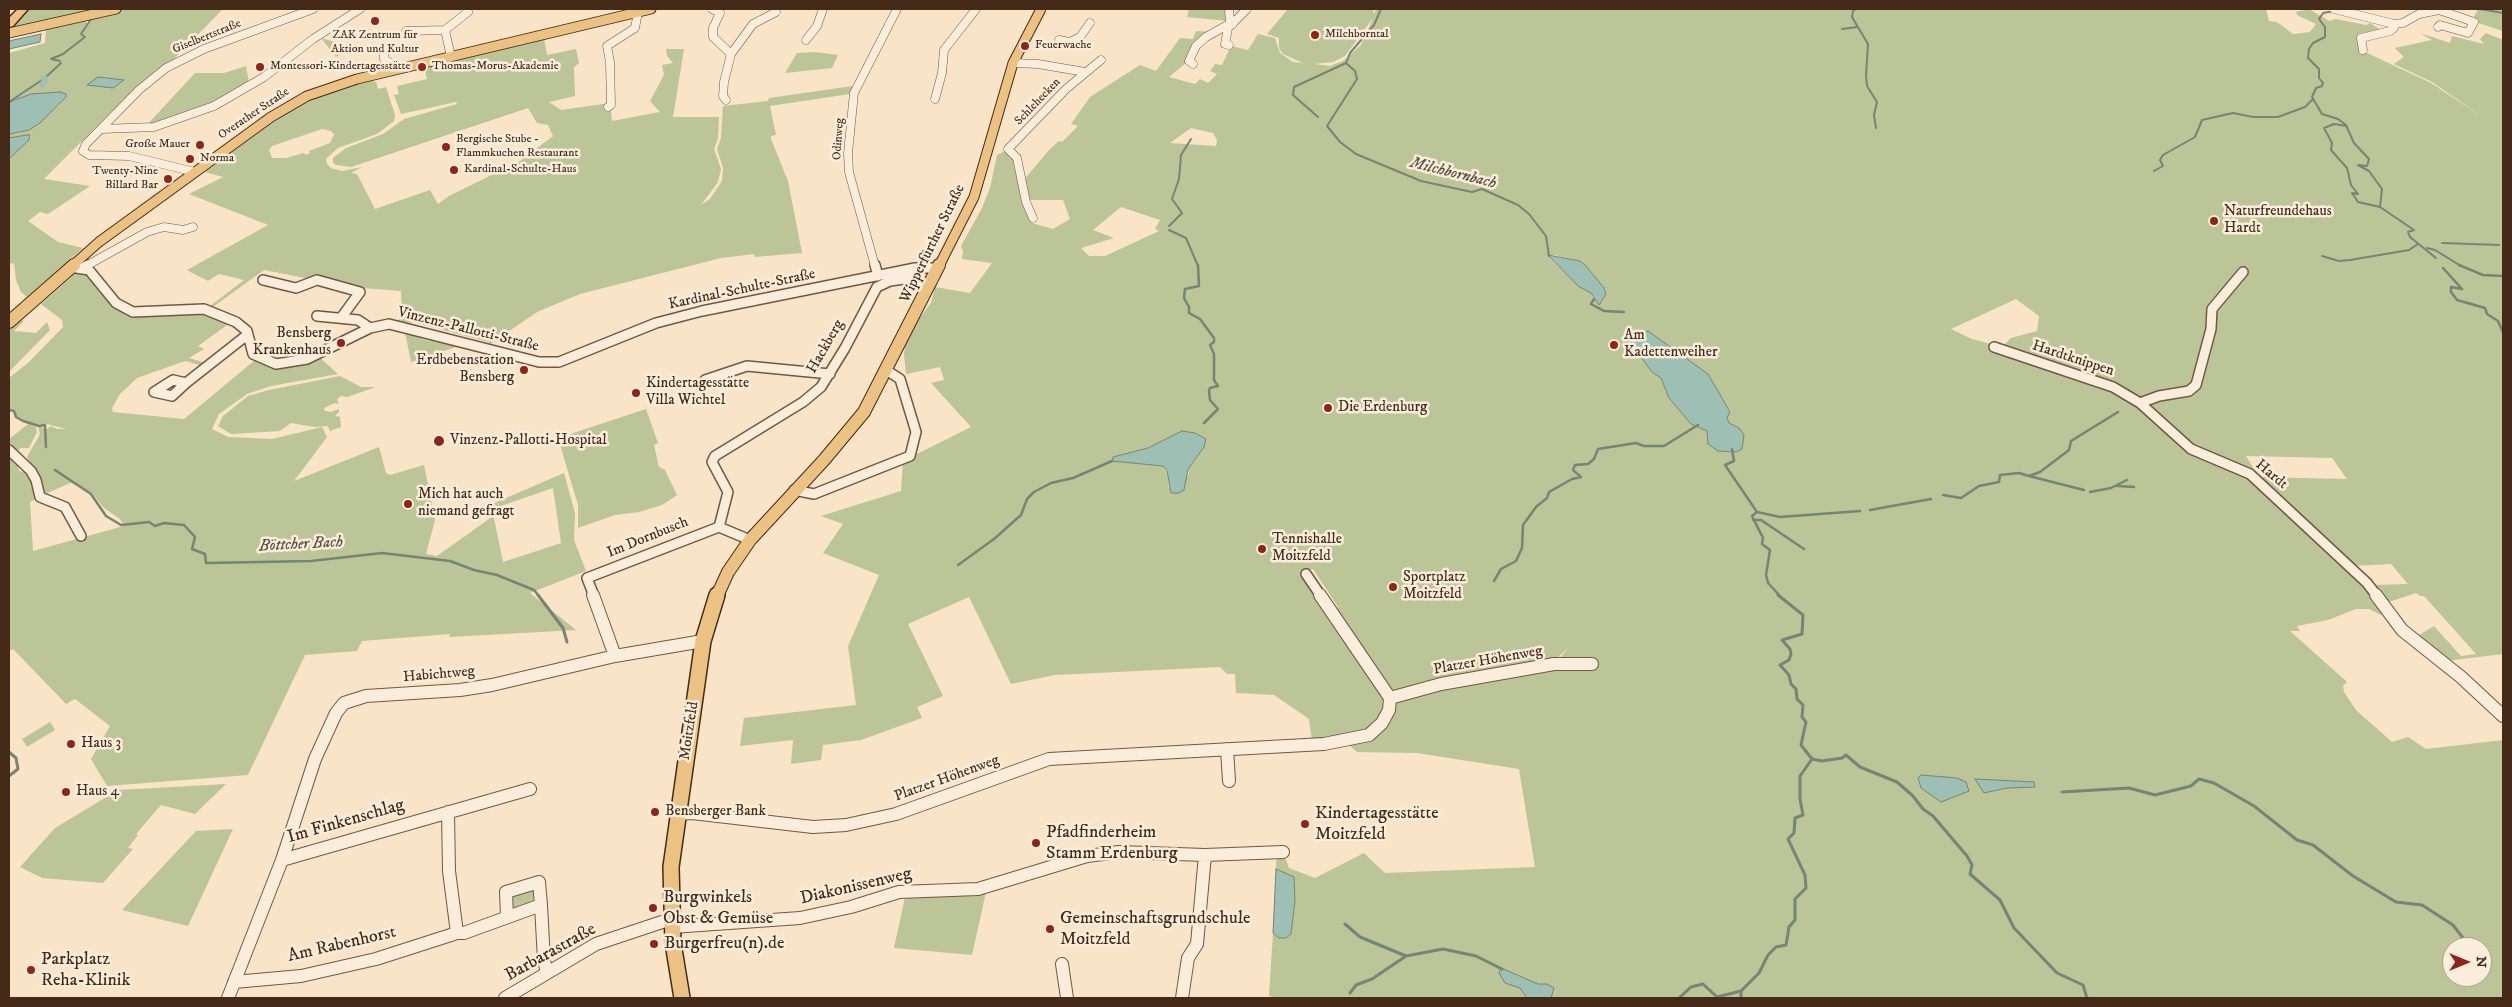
<!DOCTYPE html>
<meta charset="utf-8">
<style>
body{margin:0}
#map{position:relative;width:2512px;height:1007px;overflow:hidden;background:#f9e4c7;font-family:"IM FELL DW Pica",serif}
canvas{display:block}
.frame{position:absolute;inset:0;border:10px solid #452919;pointer-events:none}
.north{position:absolute;left:2442px;top:937px;width:50px;height:50px;box-sizing:border-box;background:#fbeddb;border:1px solid #b29f8d;border-radius:50%;rotate:90deg;font-size:14px;font-weight:700;line-height:20px;text-align:center;color:#452919}
.north::after{content:'';display:block;margin:auto;width:18px;height:22px;background:#8f2418;clip-path:polygon(50% 0,100% 100%,50% 72%,0 100%)}
</style>
<div id="map">
<canvas width="2512" height="1007"></canvas>
<div class="frame"></div>
<div class="north">N</div>
</div>
<script>
const g = document.querySelector('canvas').getContext('2d');
g.lineJoin = 'round';
function fillPath(path, color) { g.fillStyle = color; g.fill(path, 'evenodd'); }
const poly = rows => new Path2D(rows.map(r => 'M' + r).join(''));
function strokePath(path, color, width, dash) { g.strokeStyle = color; g.lineWidth = width; g.lineCap = dash ? 'butt' : 'round'; g.setLineDash(dash || []); g.stroke(path); }
function drawText(font, color, halo, rows, align = 'center') {
  g.font = font + ' "IM FELL DW Pica",serif'; g.lineWidth = 5; g.setLineDash([]); g.textBaseline = 'middle'; g.strokeStyle = halo; g.fillStyle = color; for (const [text, x, y, turn = 0] of rows) {
    g.save(); g.translate(x, y); g.rotate((+turn || 0) * Math.PI / 180); g.textAlign = isNaN(turn) ? turn : align; if (halo) g.strokeText(text, 0, 0); g.fillText(text, 0, 0); g.restore();
  }
}
const green = poly([
 [29,9,86,9,86,11,87,9,107,9,9,30],
 [123,9,223,9,170,63,152,74,132,91,44,179,90,186,48,214,40,212,28,221,58,242,83,248,27,297,21,292,16,280,14,263,9,264,9,159,31,137,27,135,9,138,9,134,29,130,40,123,61,103,60,92,9,104,9,53,45,43,46,28,85,20,88,25,90,16],
 [1189,9,1226,9,1228,21,1187,17],
 [1288,9,1373,9,1374,15,1376,9,2266,9,2269,21,2277,22,2293,34,2310,32,2316,24,2297,15,2296,12,2309,9,2329,21,2336,19,2366,25,2370,23,2384,32,2361,36,2365,52,2431,83,2484,118,2432,82,2394,64,2404,57,2395,48,2432,40,2420,33,2450,43,2452,36,2484,44,2480,39,2486,33,2503,40,2503,654,2446,661,2414,638,2434,626,2461,656,2476,654,2424,596,2420,596,2416,593,2386,603,2373,585,2408,584,2391,564,2354,566,2257,477,2347,479,2332,458,2246,456,2256,472,2251,471,2246,467,2183,448,2248,475,2365,586,2382,613,2381,615,2369,609,2356,609,2328,620,2297,626,2300,631,2290,631,2347,682,2343,686,2344,692,2356,710,2392,742,2408,737,2426,749,2503,740,2503,998,1277,998,1269,996,1273,933,1279,938,1285,938,1291,934,1295,901,1294,877,1276,869,1276,861,1283,852,1289,868,1315,878,1364,853,1385,873,1535,867,1519,769,1417,753,1357,752,1349,745,1369,741,1382,729,1398,702,1450,688,1551,669,1568,648,1553,662,1390,693,1336,609,1338,607,1313,569,1303,571,1304,581,1386,702,1386,707,1369,731,1312,741,1309,719,1274,695,1236,693,1235,674,1227,674,1220,667,1055,675,1011,684,969,597,908,624,943,696,917,707,922,718,861,740,823,745,821,760,791,764,793,740,740,746,744,718,856,705,848,646,879,575,823,553,843,524,821,516,901,491,903,463,915,455,971,427,931,383,944,380,940,367,906,374,904,355,905,346,916,323,931,303,935,287,970,293,992,263,962,259,963,251,961,246,982,208,990,188,997,155,1007,150,1015,155,1025,204,1032,223,1053,229,1070,219,1063,200,1028,200,1023,181,1049,150,1059,141,1062,142,1078,126,1071,124,1090,97,1140,65,1156,71,1180,38,1193,39,1196,31,1211,32,1186,63,1169,77,1195,84,1200,79,1208,83,1217,74,1210,71,1215,64,1222,65,1231,46,1248,50,1258,34,1275,38,1280,53,1293,62,1303,63,1283,54,1279,48,1279,38,1267,34],
 [1373,18,1361,45,1343,61,1330,66,1314,64,1333,62,1345,56],
 [1191,128,1213,133,1217,140,1216,146,1170,143],
 [1121,207,1160,220,1155,229,1159,231,1105,256,1089,256,1081,248,1114,238,1093,230],
 [1554,255,1580,261,1586,266,1604,288,1594,300,1591,293,1578,286,1548,256],
 [2016,299,2039,316,2037,331,2011,338,2002,347,1972,339,1951,329],
 [1625,343,1708,374,1730,412,1727,418,1729,423,1739,428,1736,452,1718,451,1708,444,1707,431,1691,424,1669,398,1661,378,1652,372,1638,353],
 [1176,434,1204,447,1188,469,1189,474,1169,488,1168,475,1164,466,1131,461,1117,462,1113,457,1148,448],
 [2452,947,2482,947,2482,977,2452,977],
 [2478,9,2503,9,2503,31,2472,21],
 [321,38,345,45,354,47,336,57],
 [544,38,547,55,576,49,579,63,574,67,575,96,549,102,561,110,610,103,612,121,660,112,650,101,664,75,662,65,673,63,667,56,666,49,684,49,673,117,719,117,718,138,714,149,721,169,718,182,701,205,710,199,722,181,723,168,717,149,721,138,723,106,768,101,769,98,853,86,850,94,770,106,776,135,771,136,771,139,788,181,802,253,755,257,754,254,721,258,580,294,537,312,489,345,489,342,412,322,408,325,398,322,402,314,401,291,350,287,264,270,213,307,209,307,244,280,219,274,208,281,187,270,268,225,189,194,223,177,205,172,300,103,339,88,371,81,376,82,378,89,386,87,395,115,394,121,377,134,338,148,326,159,327,164,331,168,342,171,362,167,351,173,357,174,375,209,430,190,438,204,449,196,520,161,553,136,548,125,537,123,528,108,351,167,336,165,333,163,333,158,346,148,383,134,404,119,457,104,456,102,401,114,394,95,399,94,397,86,427,79,424,67],
 [322,129,331,131,334,135,330,143,309,151,310,153,306,155,304,153,286,158,272,158,269,150,272,146],
 [815,52,838,55,832,68,785,73,797,53],
 [246,66,249,83,194,111,146,126,195,73,224,73],
 [75,274,85,274,111,305,124,313,201,313,230,323,198,346,204,349,189,358,206,363,203,366,185,361,137,378,120,394,112,408,113,412,184,419,255,360,270,365,318,356,338,374,271,386,247,394,219,414,212,429,228,437,272,439,322,427,327,437,294,481,379,447,386,473,390,475,424,465,435,520,426,554,437,556,489,519,492,504,564,473,575,513,574,540,586,571,530,593,576,630,449,637,450,634,362,641,357,651,305,655,248,775,107,786,91,759,110,726,75,699,66,704,13,649,9,651,9,452,16,461,19,471,28,473,33,482,38,498,30,502,33,551,124,526,120,519,104,508,92,493,74,484,70,483,43,495,38,477,27,457,40,434,38,426,47,429,51,426,57,429,66,429,47,424,35,425,26,423,16,418,13,410,9,410,9,378,29,362,63,327,62,320,41,304],
 [553,488,561,543,503,562,492,509],
 [20,320,24,321,14,331,36,333,47,322,50,330,9,372,9,330],
 [405,332,425,340,459,346,411,362],
 [340,376,361,387,376,387,347,397,341,396,337,399,339,404,335,403,324,408,325,411,331,412,339,409,339,412,335,416,340,417,341,427,330,431,328,426,315,427,291,423,280,431,231,434,218,426,223,416,248,396,269,390],
 [646,409,658,443,654,445,659,467,665,470,677,495,662,505,639,512,615,515,578,528,578,505,558,438],
 [28,424,36,427,37,432,29,448,21,448,16,452,9,448,9,439],
 [50,722,55,730,27,747,22,739],
 [226,784,195,814,161,805,136,834,138,835,128,848,133,849,103,883,42,878,20,867,55,828,118,790],
 [233,829,188,926,122,910,196,831],
 [534,888,534,902,511,910,510,895],
 [986,892,972,955,894,948,905,897]
]);
const water = poly([
 [41,34,40,42,9,49,9,41,41,34],
 [98,77,124,80,113,88,87,85,98,77],
 [60,92,66,94,66,97,40,123,29,130,9,134,9,104,12,101,31,94,60,92],
 [27,135,30,135,29,140,9,159,9,138,27,135],
 [1548,255,1580,261,1586,266,1604,288,1606,294,1599,305,1591,293,1578,286,1548,255],
 [1648,331,1708,374,1730,412,1727,418,1729,423,1739,428,1744,435,1742,449,1736,452,1718,451,1708,444,1707,431,1691,424,1669,398,1661,378,1652,372,1638,353,1624,343,1648,331],
 [1182,431,1195,433,1206,439,1204,447,1188,469,1184,490,1179,493,1171,493,1167,470,1163,466,1112,461,1113,457,1148,448,1182,431],
 [1921,775,1957,778,1966,782,1969,791,1941,802,1921,788,1918,778,1921,775],
 [1975,779,2034,782,2035,787,2007,788,1984,793,1975,779],
 [1276,869,1294,877,1295,901,1291,934,1286,938,1279,938,1273,933,1276,869],
 [1501,968,1538,984,1547,984,1554,988,1551,998,1527,998,1520,988,1505,983,1499,973,1501,968]
]);
const streamFar2 = poly([
 [1856,9,1853,11,1852,17,1868,44,1866,76,1867,86,1877,102,1874,115,1876,128],
 [2480,9,2503,13],
 [2334,11,2323,13,2319,19,2325,27,2325,37,2313,43,2309,49,2308,58,2319,69,2319,78,2323,83,2322,86,2316,88,2312,97,2322,114,2338,119,2346,125,2354,143,2369,159,2367,166,2358,165,2369,171,2382,189,2380,207,2414,230,2408,232,2410,237,2436,258],
 [1842,29,1857,27],
 [60,61,51,59,63,54,85,37,81,34,91,19],
 [1346,63,1355,71,1357,79,1327,126,1340,142,1356,154,1421,181,1472,192,1482,189,1518,205,1529,214,1546,236,1549,256],
 [9,102,45,78,61,63],
 [1318,117,1293,95,1294,87,1346,63,1350,53,1374,25,1381,9],
 [2346,126,2334,124,2324,128,2332,143,2331,150,2347,168,2351,185,2358,194,2352,193,2358,202,2380,207],
 [2154,171,2163,166,2160,160,2163,155,2195,137,2202,120,2233,113,2253,117,2278,117,2305,107,2313,99],
 [1169,226,1182,213,1172,199,1179,179,1181,155,1191,139],
 [1169,230,1186,238,1198,266],
 [2442,243,2499,245],
 [2427,248,2435,250,2461,266],
 [2322,256,2339,261,2350,260,2409,250,2418,244]
]);
const streamFar1 = poly([
 [1198,265,1199,286,1185,289,1184,298,1189,307,1189,313,1200,319,1214,338,1214,342,1210,345,1214,354,1214,380,1218,386,1210,388,1209,391,1210,400,1218,409,1204,423],
 [2459,265,2483,275,2503,276],
 [2443,268,2462,289,2451,287,2451,292,2457,300,2485,308,2487,314,2498,321,2503,332],
 [1594,299,1591,304,1604,311,1624,312],
 [9,410,14,411,16,417,23,421,39,426,45,425,46,447],
 [1732,449,1734,461,1725,465,1757,512,1752,516,1763,538,1762,544,1770,550,1766,575,1768,583,1780,596],
 [55,470,91,494,106,516,121,525,149,522,155,526,164,523,184,525,195,537,192,549,205,554,206,563,311,561,382,553,450,561,474,570,497,575,534,590,539,596],
 [2029,476,2084,490],
 [2118,486,2134,487],
 [2090,492,2111,488,2127,480],
 [1943,495,1961,498,1979,486,1999,482,2000,475,2019,473,2029,476,2040,472,2069,450,2071,441,2118,412],
 [1870,510,1931,499],
 [1757,512,1780,517,1860,511],
 [1753,520,1761,520,1804,549],
 [958,565,994,539,1021,515,1027,499,1034,492,1051,483,1073,478,1112,461],
 [1494,581,1501,569,1516,561,1522,548,1523,525,1536,507,1547,498,1549,492,1572,479,1581,477,1573,470,1575,465,1588,464,1594,459,1598,449,1636,443,1644,446,1664,446,1698,425]
]);
const stream = poly([
 [538,595,563,628,567,642],
 [9,752,16,758,18,769,9,776],
 [1812,759,1822,761,1842,758,1846,755,1860,767,1897,782,1913,796,1923,809,1933,816,1967,856,1972,865,1970,874,2000,900,2014,928,2057,973,2083,985,2087,998],
 [2062,792,2129,788,2155,795,2191,786,2199,779,2214,783,2254,806,2297,840,2313,845,2353,876,2396,902,2422,905,2453,925,2470,947],
 [1345,924,1360,937,1406,956],
 [1350,993,1356,985,1372,979,1406,956,1443,949,1476,956,1502,969],
 [1679,998,1691,987,1703,984,1717,997,1741,991],
 [1741,998,1741,991,1759,973,1768,955,1776,947,1786,945,1789,927,1795,920,1795,899,1806,888,1805,875,1788,839,1794,833,1795,818,1803,815,1800,799,1800,776,1812,759,1801,745,1806,722,1802,717,1803,705,1797,699,1796,689,1791,684,1789,675,1780,665,1789,660,1791,654,1790,649,1782,640,1802,634,1803,615,1778,595]
]);
const canal = poly([
 [42,86,45,78]
]);
const minorFar2 = poly([
 [712,9,720,13,713,28,713,37,731,54],
 [1229,9,1230,22,1233,24],
 [2334,9,2394,24,2403,23,2419,14,2439,10,2474,22,2468,33,2440,25,2438,27],
 [406,31,445,30],
 [806,40,817,26,823,9],
 [1059,40,1070,42,1080,37,1090,23],
 [1229,45,1225,44,1228,28,1247,9],
 [391,47,384,53,384,59,400,69],
 [2363,50,2361,38,2390,31,2394,28,2394,24],
 [451,57,445,30,468,12,466,9],
 [1013,63,1038,64,1085,72],
 [1193,64,1189,61,1196,46,1206,37,1231,23],
 [935,99,942,73,944,50,976,9],
 [726,100,723,96,724,82,731,54,753,24,776,12],
 [608,107,611,105,610,62,607,46,635,28,638,12],
 [101,129,154,127,214,106,264,77,313,39,360,9],
 [195,172,129,156,89,155,83,151,86,144,139,90,166,68,204,49,313,9],
 [1033,218,1026,202,1017,158,1008,149,1066,89,1101,60],
 [86,266,147,232,164,227,183,230,193,227],
 [875,266,849,172,848,153,854,93,897,9]
]);
const minorFar1 = poly([
 [875,265,878,276],
 [70,267,89,270,116,303,133,312,204,309,236,322,247,331,253,354,276,364,307,359,370,328,389,324,539,362,559,362,656,323,702,311,915,268,937,268],
 [82,268,88,265],
 [263,280,296,288,317,280,360,292,341,318],
 [317,316,358,320,370,328],
 [1994,347,2113,387,2140,403,2191,449,2250,474,2367,583,2377,596],
 [173,380,186,383,172,396,154,392,173,380],
 [705,380,747,366,830,374],
 [186,383,247,335],
 [2140,403,2159,396,2189,391,2196,385,2211,329,2212,309,2243,272],
 [9,450,31,471,36,480,40,497,65,507,81,536],
 [794,490,814,494,910,456,916,432,900,379,886,370],
 [719,527,728,492,712,462,715,456,803,402,821,387,845,348,877,287,890,281,911,278,915,268],
 [719,527,750,540],
 [1306,574,1321,596],
 [594,596,587,578,719,527]
]);
const minor = poly([
 [593,595,615,656],
 [2376,595,2402,630,2461,677,2503,716],
 [1390,698,1441,684,1554,664,1592,664],
 [1227,749,1229,781],
 [448,812,449,871,457,933,464,933,541,905,544,961,547,972],
 [677,814,692,813,813,827,846,825,896,814,1049,759,1324,744,1369,735,1382,723,1389,710,1390,698,1320,595],
 [282,860,530,789],
 [507,917,506,892,539,882,541,905],
 [672,927,800,918,851,907,899,892,978,889,1087,856,1119,852,1205,855,1283,852],
 [1062,964,1067,998],
 [234,982,301,976,376,959,457,933],
 [228,998,282,860,315,759,336,713,344,703,366,696,460,690,492,685,615,656,703,641],
 [505,998,596,944,671,919],
 [1182,998,1188,958,1197,944,1205,855]
]);
const majorFar2 = poly([
 [9,33,116,9],
 [72,266,99,242,271,117,307,96,357,79,651,9],
 [939,266,974,197,1013,63,1041,9]
]);
const majorFar1 = poly([
 [9,322,74,265],
 [717,596,728,572,750,540,824,460,864,412,939,265]
]);
const major = poly([
 [682,998,673,943,671,867,703,641,717,595]
]);
const highway = poly([
 [18,9,28,9,13,26,9,27,9,18,18,9]
]);
const markers = [
 [375,21,5,"#8f2418"],
 [1315,35,5,"#8f2418"],
 [1025,46,5,"#8f2418"],
 [260,67,5,"#8f2418"],
 [422,67,5,"#8f2418"],
 [200,145,5,"#8f2418"],
 [446,147,5,"#8f2418"],
 [190,159,5,"#8f2418"],
 [454,170,5,"#8f2418"],
 [168,179,5,"#8f2418"],
 [2214,221,5,"#8f2418"],
 [341,343,5,"#8f2418"],
 [1614,345,5,"#8f2418"],
 [524,370,5,"#8f2418"],
 [636,393,5,"#8f2418"],
 [1328,408,5,"#8f2418"],
 [439,441,6,"#8f2418"],
 [408,504,5,"#8f2418"],
 [1262,549,5,"#8f2418"],
 [1393,587,5,"#8f2418"],
 [71,744,5,"#8f2418"],
 [66,792,5,"#8f2418"],
 [655,812,5,"#8f2418"],
 [1305,824,5,"#8f2418"],
 [1036,843,5,"#8f2418"],
 [653,908,5,"#8f2418"],
 [1050,929,5,"#8f2418"],
 [654,944,5,"#8f2418"],
 [31,970,5,"#8f2418"]
];
const farPoinames = [
 ["Milchborntal",1325,35],
 ["ZAK Zentrum für",375,36,"center"],
 ["Aktion und Kultur",375,50,"center"],
 ["Feuerwache",1035,46],
 ["Montessori-Kindertagesstätte",270,67],
 ["Thomas-Morus-Akademie",432,67],
 ["Bergische Stube -",456,140],
 ["Flammkuchen Restaurant",456,154],
 ["Große Mauer",190,145,"right"],
 ["Norma",200,159],
 ["Kardinal-Schulte-Haus",464,170],
 ["Twenty-Nine",158,172,"right"],
 ["Billard Bar",158,186,"right"]
];
const farStreetnames = [
 ["Giselbertstraße",207,37,-22],
 ["Schlehecken",1038,102,-46],
 ["Overather Straße",254,114,-34],
 ["Odinweg",839,139,-86]
];
const poiNames = [
 ["Naturfreundehaus",2224,212],
 ["Hardt",2224,229],
 ["Bensberg",331,334,"right"],
 ["Krankenhaus",331,351,"right"],
 ["Am",1624,336],
 ["Kadettenweiher",1624,353],
 ["Erdbebenstation",514,361,"right"],
 ["Bensberg",514,378,"right"],
 ["Kindertagesstätte",646,384],
 ["Villa Wichtel",646,401],
 ["Die Erdenburg",1338,408],
 ["Vinzenz-Pallotti-Hospital",450,441],
 ["Mich hat auch",418,495],
 ["niemand gefragt",418,512],
 ["Tennishalle",1272,540],
 ["Moitzfeld",1272,557],
 ["Sportplatz",1403,578],
 ["Moitzfeld",1403,595],
 ["Haus 3",81,744],
 ["Haus 4",76,792],
 ["Bensberger Bank",665,812]
];
const streetNames = [
 ["Wipperfürther Straße",933,244,-64],
 ["Kardinal-Schulte-Straße",742,290,-12],
 ["Vinzenz-Pallotti-Straße",468,330,14],
 ["Hackberg",826,347,-60],
 ["Hardtknippen",2073,359,18],
 ["Hardt",2271,475,40],
 ["Im Dornbusch",648,538,-22],
 ["Platzer Höhenweg",1488,661,-10],
 ["Habichtweg",439,675,-5],
 ["Moitzfeld",690,731,-81],
 ["Platzer Höhenweg",947,779,-20]
];
const waterNames = [
 ["Milchbornbach",1453,174,14],
 ["Böttcher Bach",301,545,-3]
];
const nearPoinames = [
 ["Kindertagesstätte",1315,814],
 ["Moitzfeld",1315,835],
 ["Pfadfinderheim",1046,833],
 ["Stamm Erdenburg",1046,854],
 ["Burgwinkels",663,898],
 ["Obst & Gemüse",663,919],
 ["Gemeinschaftsgrundschule",1060,919],
 ["Moitzfeld",1060,940],
 ["Burgerfreu(n).de",664,944],
 ["Parkplatz",41,960],
 ["Reha-Klinik",41,981]
];
const nearStreetnames = [
 ["Im Finkenschlag",346,822,-16],
 ["Diakonissenweg",856,887,-13],
 ["Am Rabenhorst",342,945,-13],
 ["Barbarastraße",551,953,-29]
];
fillPath(green, '#bbc597');
fillPath(water, '#9ebfb3');
strokePath(water, '#7a8375', 1);
strokePath(streamFar2, '#7a8375', 2);
strokePath(streamFar1, '#7a8375', 2.5);
strokePath(stream, '#7a8375', 3);
strokePath(canal, '#9ebfb3', 5.5);
strokePath(minorFar2, '#725844', 9);
strokePath(minorFar1, '#725844', 12);
strokePath(minor, '#725844', 14);
strokePath(majorFar2, '#452919', 11);
strokePath(majorFar1, '#452919', 14);
strokePath(major, '#452919', 18);
strokePath(highway, '#452919', 3);
strokePath(minorFar2, '#fbeddb', 8);
strokePath(minorFar1, '#fbeddb', 9);
strokePath(minor, '#fbeddb', 12);
strokePath(majorFar2, '#ecc284', 9);
strokePath(majorFar1, '#ecc284', 12);
strokePath(major, '#ecc284', 15);
fillPath(highway, '#ecc284');
for (const [x, y, r, color] of markers) { const dot = new Path2D(); dot.arc(x, y, r, 0, 2 * Math.PI); g.fillStyle = color; g.fill(dot); strokePath(dot, '#fbeddb', 2); }
drawText('12px', '#452919', '#fbeddb', farPoinames, 'left');
drawText('12px', '#452919', '#fbeddb', farStreetnames);
drawText('15px', '#452919', '#fbeddb', poiNames, 'left');
drawText('15px', '#452919', '#fbeddb', streetNames);
drawText('italic 16px', '#5b4e40', '#fbeddb', waterNames);
drawText('18px', '#452919', '#fbeddb', nearPoinames, 'left');
drawText('18px', '#452919', '#fbeddb', nearStreetnames);
</script>
